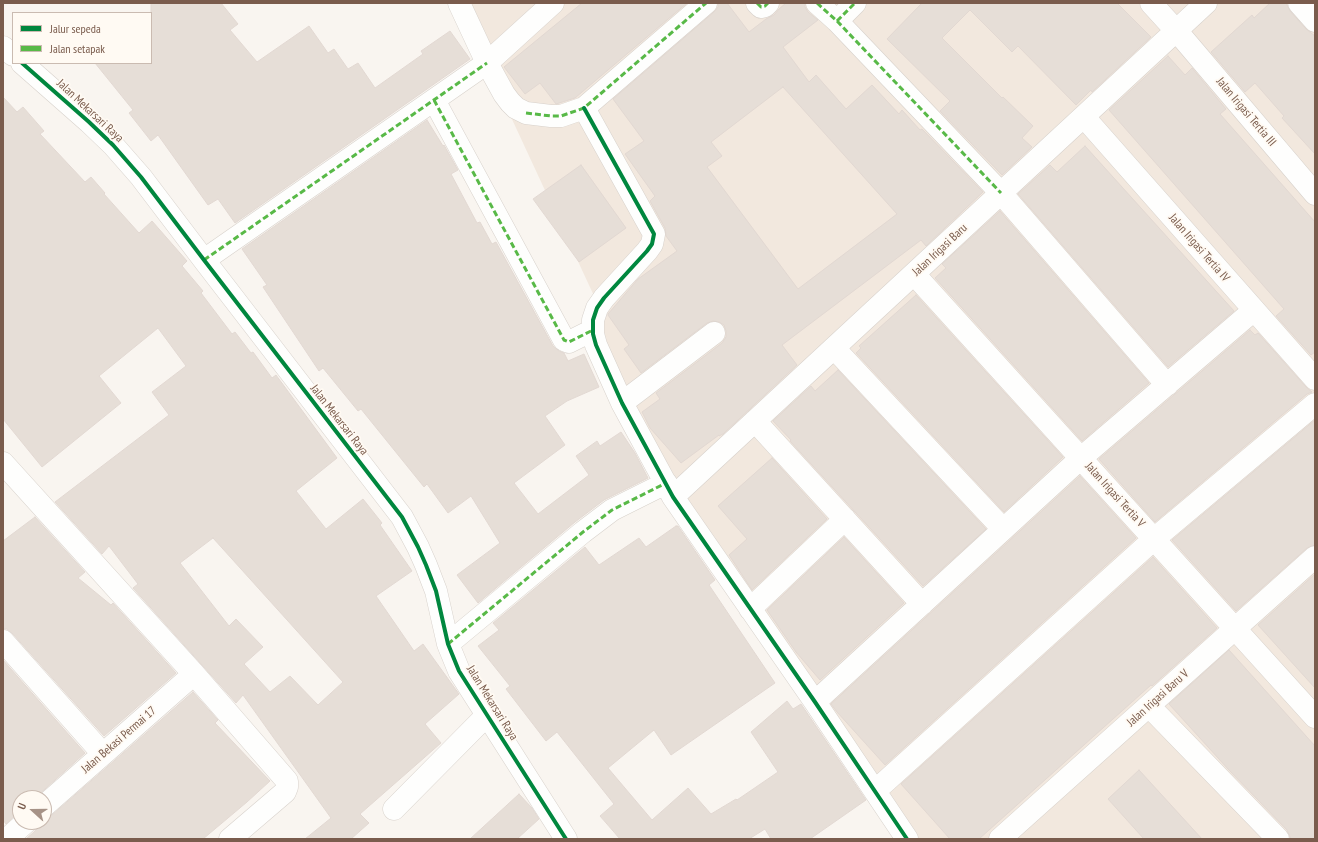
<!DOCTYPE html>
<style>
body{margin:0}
#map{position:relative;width:1318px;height:842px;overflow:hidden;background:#f9f5f0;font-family:"PT Sans Narrow",sans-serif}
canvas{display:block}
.frame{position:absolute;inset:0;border:4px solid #7a5c4d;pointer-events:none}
.legend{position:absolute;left:12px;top:12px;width:140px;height:52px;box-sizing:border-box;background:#fffaf3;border:1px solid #cabbb1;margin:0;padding:5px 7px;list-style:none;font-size:12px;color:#7a5c4d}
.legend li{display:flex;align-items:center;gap:8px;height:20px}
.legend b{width:20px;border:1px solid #cabbb1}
.north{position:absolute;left:12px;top:790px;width:40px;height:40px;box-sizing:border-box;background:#fffaf3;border:1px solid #cabbb1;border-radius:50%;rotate:291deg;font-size:11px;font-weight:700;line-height:16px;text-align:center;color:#7a5c4d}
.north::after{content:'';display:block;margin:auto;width:14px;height:18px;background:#a69286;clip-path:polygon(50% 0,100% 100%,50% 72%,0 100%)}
</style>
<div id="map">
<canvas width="1318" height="842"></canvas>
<div class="frame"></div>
<ul class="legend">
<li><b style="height:5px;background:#00873e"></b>Jalur sepeda</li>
<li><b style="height:5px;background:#58b947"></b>Jalan setapak</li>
</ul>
<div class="north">U</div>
</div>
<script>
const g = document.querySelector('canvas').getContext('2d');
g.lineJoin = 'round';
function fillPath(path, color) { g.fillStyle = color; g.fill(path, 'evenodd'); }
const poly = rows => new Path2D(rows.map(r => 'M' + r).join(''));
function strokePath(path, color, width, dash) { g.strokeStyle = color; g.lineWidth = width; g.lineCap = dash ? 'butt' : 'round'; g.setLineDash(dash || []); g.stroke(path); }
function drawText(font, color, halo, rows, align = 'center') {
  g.font = font + ' "PT Sans Narrow",sans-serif'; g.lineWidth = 3.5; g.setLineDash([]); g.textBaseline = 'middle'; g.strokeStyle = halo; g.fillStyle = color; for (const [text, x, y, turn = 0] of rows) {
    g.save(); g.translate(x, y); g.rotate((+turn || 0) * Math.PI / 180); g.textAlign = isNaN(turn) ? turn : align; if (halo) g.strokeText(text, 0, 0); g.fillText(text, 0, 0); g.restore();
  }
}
const residential = poly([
 [458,3,1315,3,1315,839,897,839,581,335,595,298]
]);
const building = poly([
 [151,3,221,3,238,24,230,30,257,62,309,26,328,53,334,49,348,69,358,63,375,88,423,54,421,51,450,31,470,59,235,223,218,199,208,205,158,135,151,141,129,113,133,110,95,63,151,63,151,3],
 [582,3,687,3,575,98,556,104,540,83,525,94,504,67,582,3],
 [718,3,727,3,749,32,766,19,774,15,779,9,786,3,805,3,805,7,808,12,818,20,783,47,809,82,816,75,846,109,872,85,899,114,902,110,920,130,922,129,983,192,926,246,921,240,782,345,797,365,723,434,719,436,719,435,681,463,650,428,642,412,660,399,656,393,722,343,726,337,726,331,724,325,719,322,713,321,707,323,641,373,624,349,629,345,608,315,608,314,638,279,677,251,666,236,665,228,650,201,655,196,625,154,644,141,613,99,714,12,718,7,718,3],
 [783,87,897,214,798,289,707,167,722,156,711,142,783,87],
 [922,3,1117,3,1151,37,1092,92,1091,90,1076,105,1018,46,1012,52,970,10,942,38,1002,98,1003,97,1033,126,1022,138,1032,147,1002,175,940,111,950,101,887,39,922,3],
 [1270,3,1286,3,1290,11,1306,29,1315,36,1315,154,1282,118,1284,116,1255,83,1245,92,1211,52,1252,15,1254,18,1270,3],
 [1168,56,1185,75,1192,68,1226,109,1220,114,1315,222,1315,352,1311,355,1276,316,1284,309,1109,110,1168,56],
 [3,97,17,112,23,107,44,131,40,134,85,182,91,177,105,193,104,194,139,233,152,221,187,261,182,266,203,291,201,293,232,334,235,332,251,353,253,352,272,378,276,375,337,458,296,491,326,529,363,499,382,523,380,525,412,571,376,596,414,651,423,644,459,694,425,724,441,743,360,814,369,823,351,839,305,839,331,818,243,695,236,703,133,588,138,584,109,546,102,554,55,502,169,415,152,392,186,366,158,328,99,376,121,403,42,467,3,419,3,97],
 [213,538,343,682,318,705,290,676,270,692,244,664,263,647,236,619,229,626,180,563,213,538],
 [427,120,443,146,444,145,458,170,451,174,477,223,480,222,492,244,496,242,553,346,559,351,564,353,568,361,584,354,599,387,567,401,545,416,565,445,514,483,538,514,589,475,576,456,597,441,600,446,621,432,635,453,648,478,604,500,575,522,478,603,457,575,500,543,471,496,448,513,427,484,424,487,361,409,358,411,323,368,319,371,263,287,267,285,242,249,427,120],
 [1085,146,1234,311,1168,367,1018,194,1050,165,1057,172,1085,146],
 [581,165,626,228,579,262,533,199,581,165],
 [1000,211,1149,383,1082,441,935,278,946,268,942,264,1000,211],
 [916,295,1063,457,1004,512,856,353,861,348,859,346,916,295],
 [1250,330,1255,335,1258,333,1306,387,1312,392,1307,394,1155,522,1099,459,1250,330],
 [838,370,986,529,923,586,790,441,791,440,773,421,811,386,815,391,838,370],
 [1315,420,1315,545,1307,548,1236,611,1172,540,1315,420],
 [772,458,827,519,752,590,729,555,747,539,718,506,772,458],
 [1080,476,1136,538,885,765,837,712,831,704,1080,476],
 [35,517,85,572,78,578,111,605,113,603,176,673,104,736,12,633,7,629,3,629,3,541,35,517],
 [676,526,678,526,715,580,709,585,775,683,671,755,654,730,608,768,652,820,688,788,711,814,736,799,737,800,778,772,751,732,787,701,793,709,801,704,866,800,810,839,771,839,765,829,749,839,620,839,600,816,614,804,557,732,546,741,506,689,510,686,478,646,499,630,493,623,585,547,599,565,639,538,646,547,676,526],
 [844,537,904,603,820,680,796,652,767,610,844,537],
 [1153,557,1217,628,1152,686,1151,685,979,839,950,839,901,784,1153,557],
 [1315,574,1315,688,1258,625,1315,574],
 [1229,650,1315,746,1315,839,1291,839,1287,830,1228,769,1169,704,1229,650],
 [3,660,85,753,35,798,20,798,20,811,6,824,3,820,3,660],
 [193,692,218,720,215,723,270,781,247,802,203,839,26,839,35,831,38,826,38,822,44,822,44,818,52,815,193,692],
 [1139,770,1202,839,1144,839,1108,799,1139,770],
 [519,794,532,808,539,819,517,839,470,839,519,794]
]);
const minor = poly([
 [459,3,487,63,504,94,510,102,516,108,526,113,551,116,561,116,584,108,706,3],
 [757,3,761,7,765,6,768,3],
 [817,3,837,21,1001,193,1167,385],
 [1151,3,1181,36,1315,194],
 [1299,3,1315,21],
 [837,21,855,3],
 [3,47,13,55],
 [22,63,89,122,113,145,141,177,204,260,402,517,418,547,426,565,436,591,448,644,459,671,566,839],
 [434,100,564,340,569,342,593,330],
 [584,108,654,234,652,244,647,251,604,298,597,308,593,320,593,334,596,345,622,403,673,497,815,702,907,839],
 [1084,117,1315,379],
 [204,260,487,63,553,3],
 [914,274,1315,717],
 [834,348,1003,529],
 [622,403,714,333],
 [755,421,922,604],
 [3,463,194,674,287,781,287,787,285,792,230,839],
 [673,497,1206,3],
 [750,609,845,519],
 [3,641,103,754],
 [448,644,583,532,612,510,666,483],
 [815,702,1081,458,1254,310],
 [1149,706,1278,839],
 [875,791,1154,539,1315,404],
 [44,806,194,674],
 [394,809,487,715],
 [7,839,26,822],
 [1000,839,1315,557]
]);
const quiet = poly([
 [757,3,761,7,765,6,768,3],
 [817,3,837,21,1001,193],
 [837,21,855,3],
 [434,100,564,340,569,342,593,330],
 [526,113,551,116,561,116,584,108,706,3],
 [204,260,487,63],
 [448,644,583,532,612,510,666,483]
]);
const cycleway = poly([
 [22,63,89,122,113,145,141,177,204,260,402,517,418,547,426,565,436,591,448,644,459,671,566,839],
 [584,108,654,234,652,244,647,251,604,298,597,308,593,320,593,334,596,345,622,403,673,497,815,702,907,839]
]);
const streetNames = [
 ["Jalan Mekarsari Raya",90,111,43],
 ["Jalan Irigasi Tertia III",1246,112,50],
 ["Jalan Irigasi Tertia IV",1199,248,49],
 ["Jalan Irigasi Baru",940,250,-43],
 ["Jalan Mekarsari Raya",339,420,52],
 ["Jalan Irigasi Tertia V",1115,495,48],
 ["Jalan Irigasi Baru V",1158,698,-42],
 ["Jalan Mekarsari Raya",492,703,58],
 ["Jalan Bekasi Permai 17",119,740,-41]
];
fillPath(residential, '#f2e8de');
fillPath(building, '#e6ded7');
strokePath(building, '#e2d8d2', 1);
strokePath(minor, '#d7d1cb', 23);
strokePath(minor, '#fefefd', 22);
strokePath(quiet, '#58b947', 3, [6, 3]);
strokePath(cycleway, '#00873e', 4);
drawText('12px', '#7a5c4d', '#fffaf3', streetNames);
</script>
